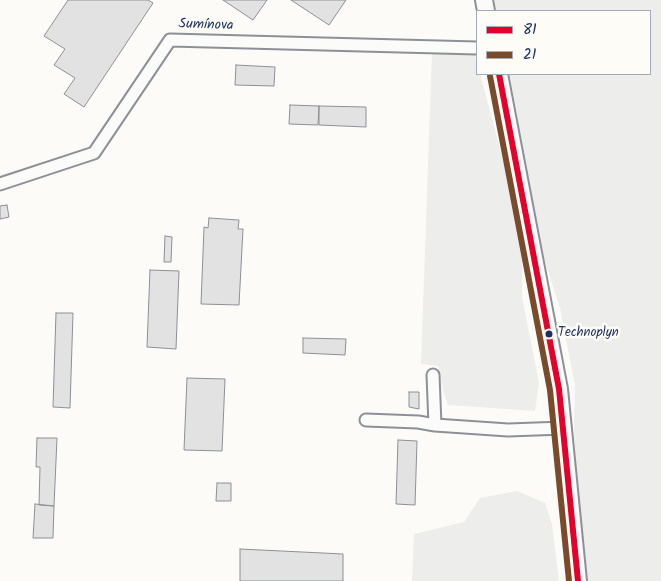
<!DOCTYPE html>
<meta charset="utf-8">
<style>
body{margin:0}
#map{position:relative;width:661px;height:581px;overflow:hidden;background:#fcfbf8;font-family:Kalam,sans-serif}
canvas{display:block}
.legend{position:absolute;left:476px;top:10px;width:175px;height:65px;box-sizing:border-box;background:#fdfcf7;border:1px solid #a3aaba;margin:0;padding:6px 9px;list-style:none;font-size:15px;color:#1b2f5e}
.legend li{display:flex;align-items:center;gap:10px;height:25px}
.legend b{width:25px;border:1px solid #a3aaba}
</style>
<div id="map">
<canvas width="661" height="581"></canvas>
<ul class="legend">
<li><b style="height:6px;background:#e4002b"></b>81</li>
<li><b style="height:6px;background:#7a4b2a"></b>21</li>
</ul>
</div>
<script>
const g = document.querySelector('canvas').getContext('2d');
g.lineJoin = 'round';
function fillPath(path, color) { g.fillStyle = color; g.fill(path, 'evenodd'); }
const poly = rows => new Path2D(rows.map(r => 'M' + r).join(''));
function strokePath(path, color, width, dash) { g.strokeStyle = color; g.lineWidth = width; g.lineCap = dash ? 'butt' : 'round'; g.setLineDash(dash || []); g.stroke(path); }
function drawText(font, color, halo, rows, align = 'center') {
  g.font = font + ' Kalam,sans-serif'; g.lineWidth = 5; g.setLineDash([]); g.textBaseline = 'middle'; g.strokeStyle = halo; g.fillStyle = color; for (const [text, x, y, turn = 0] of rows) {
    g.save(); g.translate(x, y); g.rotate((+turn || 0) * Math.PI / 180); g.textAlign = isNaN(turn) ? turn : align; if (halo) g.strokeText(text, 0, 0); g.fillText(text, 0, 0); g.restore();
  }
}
const green = poly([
 [494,0,661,0,661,581,584,581,574,433,575,386,560,308,541,250,507,74,650,74,650,11,496,11],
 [432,52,475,55,477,74,480,74,522,230,522,297,539,383,535,411,448,405,443,391,438,366,421,364],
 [517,491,545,503,552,524,559,581,412,581,414,534,464,522,480,498]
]);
const building = poly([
 [68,0,148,0,153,3,84,107,64,94,75,78,54,65,65,49,44,36,68,0],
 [223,0,267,0,253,20,223,0],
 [291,0,346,0,329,25,291,0],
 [236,65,275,67,274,86,235,85,236,65],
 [290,105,319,106,318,125,289,124,290,105],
 [319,106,366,107,366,127,319,125,319,106],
 [7,205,9,217,0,219,0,206,7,205],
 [209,218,239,220,238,229,243,229,239,305,201,304,204,227,208,228,209,218],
 [165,236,172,237,171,262,164,262,165,236],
 [150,270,179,271,176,349,147,347,150,270],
 [56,313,73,313,70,408,53,407,56,313],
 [303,338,346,339,345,355,303,353,303,338],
 [187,378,225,379,222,451,184,450,187,378],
 [409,392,419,392,419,409,409,407,409,392],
 [37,438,57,438,54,506,39,505,40,467,36,467,37,438],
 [398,440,417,441,415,505,396,504,398,440],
 [217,483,231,483,231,501,216,501,217,483],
 [35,504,54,506,53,538,33,538,35,504],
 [240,549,343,554,343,581,240,581,240,549]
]);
const street = poly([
 [0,184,94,153,170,40,477,48],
 [366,420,418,422,435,425,433,375],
 [435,425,508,430,564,428]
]);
const secondary = poly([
 [484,0,486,11],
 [499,74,559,389,578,581]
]);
const bus1 = poly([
 [499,74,559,389,578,581]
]);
const bus2 = poly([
 [490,76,550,390,569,581]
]);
const markers = [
 [549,334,4.5,"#1b2f5e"]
];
const busNames = [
 ["Technoplyn",558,334]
];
const streetNames = [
 ["Sumínova",206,26,2]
];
fillPath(green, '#ededec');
fillPath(building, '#e2e2e2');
strokePath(building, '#8c9097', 1);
strokePath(street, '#8c9097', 15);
strokePath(secondary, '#8c9097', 20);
strokePath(street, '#fbfbf9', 11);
strokePath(secondary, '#fbfbf9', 16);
strokePath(bus1, '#e4002b', 6);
strokePath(bus2, '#7a4b2a', 6);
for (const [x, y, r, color] of markers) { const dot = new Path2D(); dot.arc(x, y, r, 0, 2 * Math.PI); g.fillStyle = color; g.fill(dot); strokePath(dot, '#fdfcf7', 2); }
drawText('13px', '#1b2f5e', '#fdfcf7', busNames, 'left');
drawText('14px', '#1b2f5e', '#fdfcf7', streetNames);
</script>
